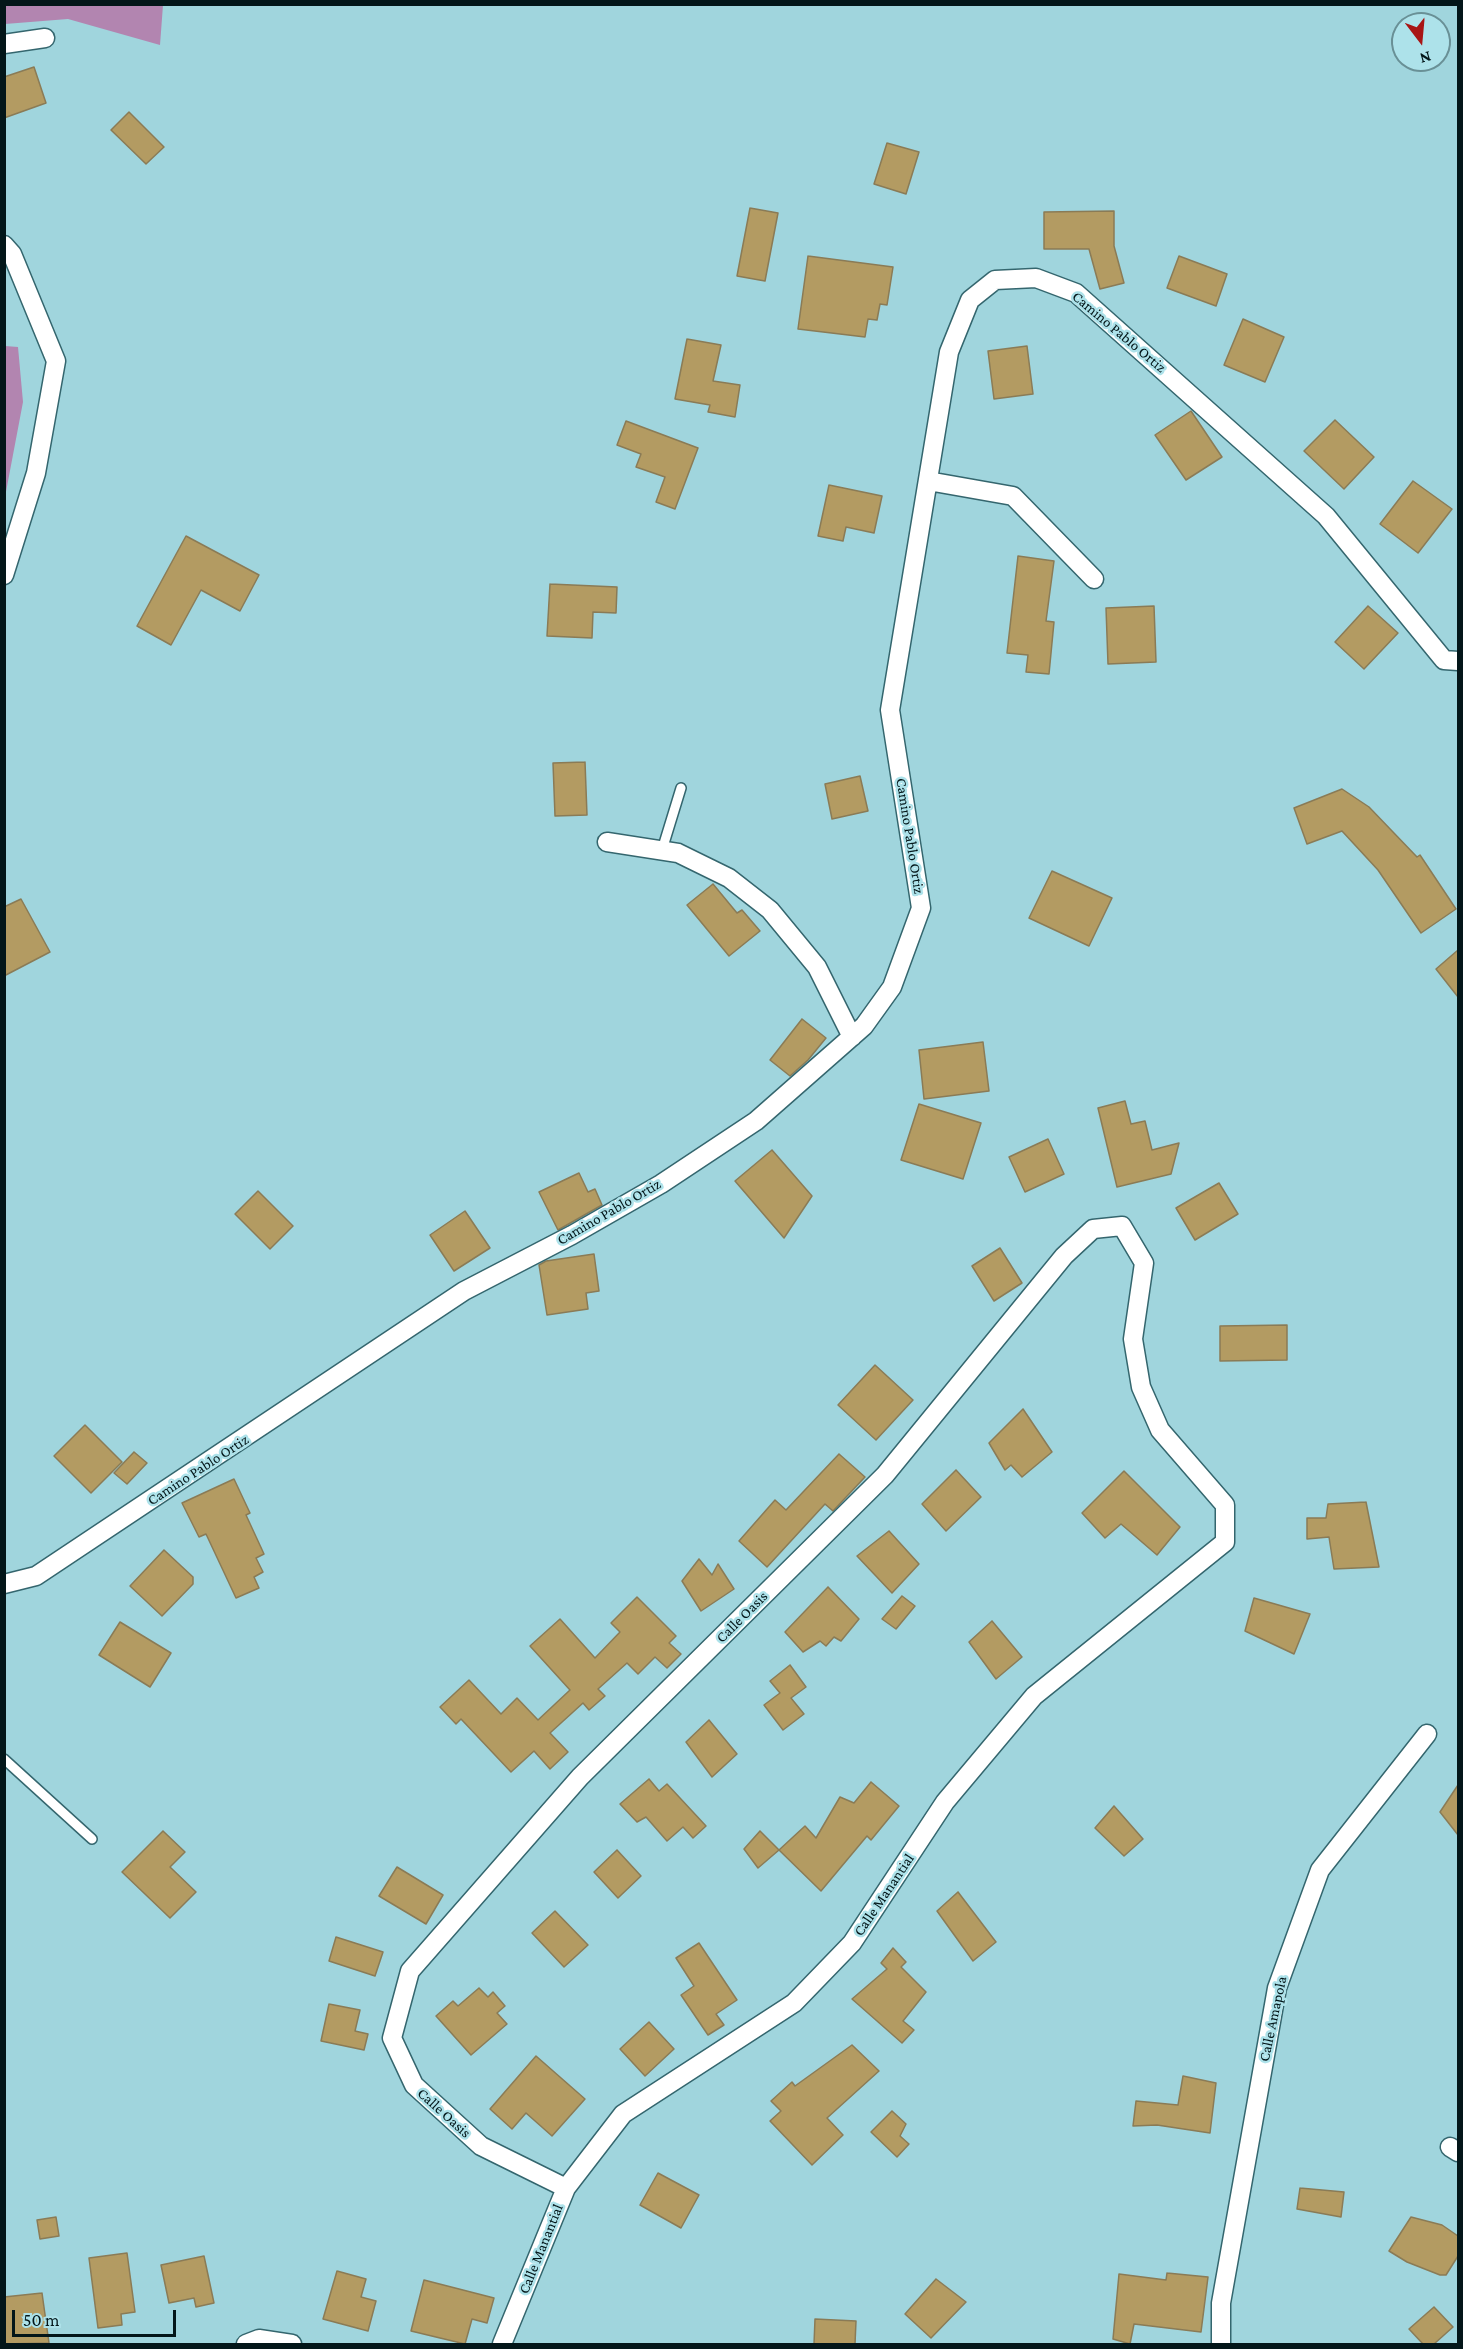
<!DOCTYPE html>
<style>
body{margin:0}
#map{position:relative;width:1463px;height:2349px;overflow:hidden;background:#a0d5dd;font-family:"Crimson Pro",serif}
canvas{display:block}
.frame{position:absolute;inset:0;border:6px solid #031619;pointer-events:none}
.north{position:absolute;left:1391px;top:12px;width:60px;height:60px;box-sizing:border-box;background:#ade2ea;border:2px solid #699096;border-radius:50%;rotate:164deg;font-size:16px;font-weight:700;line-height:24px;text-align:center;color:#031619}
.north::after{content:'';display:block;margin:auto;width:21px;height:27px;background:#a81515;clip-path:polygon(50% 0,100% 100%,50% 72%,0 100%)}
.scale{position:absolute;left:12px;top:2310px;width:164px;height:27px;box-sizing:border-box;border:3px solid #031619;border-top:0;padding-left:8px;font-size:18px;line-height:21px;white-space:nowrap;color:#031619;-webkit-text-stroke:4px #ade2ea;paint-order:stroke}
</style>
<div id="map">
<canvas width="1463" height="2349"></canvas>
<div class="frame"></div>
<div class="north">N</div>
<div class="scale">50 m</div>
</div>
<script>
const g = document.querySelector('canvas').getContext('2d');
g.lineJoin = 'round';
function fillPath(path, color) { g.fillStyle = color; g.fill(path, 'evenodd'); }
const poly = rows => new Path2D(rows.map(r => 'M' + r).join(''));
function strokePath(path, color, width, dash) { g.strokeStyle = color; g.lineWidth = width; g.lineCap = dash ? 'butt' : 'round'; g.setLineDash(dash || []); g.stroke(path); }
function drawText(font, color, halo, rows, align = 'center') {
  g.font = font + ' "Crimson Pro",serif'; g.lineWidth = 5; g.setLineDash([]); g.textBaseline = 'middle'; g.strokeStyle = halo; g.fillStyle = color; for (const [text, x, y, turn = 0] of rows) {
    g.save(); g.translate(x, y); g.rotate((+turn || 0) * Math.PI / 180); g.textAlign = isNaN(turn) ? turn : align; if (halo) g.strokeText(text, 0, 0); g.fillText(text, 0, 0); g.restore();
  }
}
const forest = poly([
 [5,4,163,5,160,45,68,19,5,24],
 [5,346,18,347,23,402,5,497]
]);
const building = poly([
 [34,67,46,103,4,118,4,77,34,67],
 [129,112,164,147,146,164,111,130,129,112],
 [887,143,919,152,906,194,874,184,887,143],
 [750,208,778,213,765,281,737,276,750,208],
 [1114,211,1114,246,1124,283,1100,289,1089,249,1044,249,1044,212,1114,211],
 [808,256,893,267,887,305,880,304,877,320,868,319,865,337,798,329,808,256],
 [1179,256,1227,274,1216,306,1167,288,1179,256],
 [1243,319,1284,337,1265,382,1224,365,1243,319],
 [687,339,721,345,713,381,740,385,735,417,708,412,710,405,675,399,687,339],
 [1027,346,1033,394,994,399,988,351,1027,346],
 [1191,411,1222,457,1186,480,1155,435,1191,411],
 [1335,420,1374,457,1344,489,1304,451,1335,420],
 [626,421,698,448,675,509,656,502,665,477,636,467,641,454,617,445,626,421],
 [1413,481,1452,509,1418,553,1380,524,1413,481],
 [829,485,882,496,874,533,846,527,843,541,818,536,829,485],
 [186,536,259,575,240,611,201,590,171,645,137,626,186,536],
 [1018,556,1054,561,1046,621,1054,622,1049,674,1026,672,1028,655,1007,653,1018,556],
 [550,584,617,587,616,613,593,612,592,638,547,636,550,584],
 [1154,606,1156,662,1108,664,1106,608,1154,606],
 [1368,606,1398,633,1364,669,1335,642,1368,606],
 [585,762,587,815,555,816,553,763,585,762],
 [860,776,868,811,832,819,825,784,860,776],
 [1342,789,1369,807,1417,857,1420,855,1456,909,1421,933,1378,870,1342,831,1307,844,1294,808,1342,789],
 [1052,871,1112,898,1089,946,1029,918,1052,871],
 [713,884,737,913,742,910,760,931,729,956,687,905,713,884],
 [21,899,50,952,4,976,4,907,21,899],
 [1458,950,1458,997,1436,969,1458,950],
 [802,1019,826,1038,808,1060,790,1076,770,1060,802,1019],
 [983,1042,989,1091,924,1099,919,1050,983,1042],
 [1125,1101,1131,1124,1145,1121,1152,1150,1179,1143,1171,1174,1117,1187,1098,1108,1125,1101],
 [919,1104,981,1123,963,1179,901,1160,919,1104],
 [1048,1139,1064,1174,1025,1192,1009,1157,1048,1139],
 [772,1150,812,1196,784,1238,735,1181,772,1150],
 [579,1173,588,1192,595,1189,602,1205,558,1230,539,1192,579,1173],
 [1219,1183,1238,1214,1195,1240,1176,1208,1219,1183],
 [258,1191,293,1226,270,1249,235,1214,258,1191],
 [465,1211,490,1248,454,1271,430,1235,465,1211],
 [1000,1248,1022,1283,994,1301,972,1266,1000,1248],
 [594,1254,599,1291,586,1293,588,1309,547,1315,539,1265,546,1261,594,1254],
 [1287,1325,1287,1360,1220,1361,1220,1326,1287,1325],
 [875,1365,913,1400,876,1440,838,1405,875,1365],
 [1023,1409,1052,1452,1022,1477,1011,1465,1005,1470,989,1443,1023,1409],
 [85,1425,122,1462,91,1493,54,1456,85,1425],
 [134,1452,147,1463,127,1484,114,1473,134,1452],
 [839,1454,865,1477,833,1511,825,1504,767,1567,739,1541,775,1500,786,1510,839,1454],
 [956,1470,981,1497,946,1531,922,1504,956,1470],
 [1124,1471,1180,1527,1157,1555,1121,1524,1105,1538,1082,1513,1124,1471],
 [234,1479,250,1513,246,1515,264,1554,256,1558,263,1572,254,1577,259,1588,236,1598,206,1534,199,1537,182,1503,234,1479],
 [1366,1502,1379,1567,1334,1569,1329,1537,1307,1539,1307,1518,1326,1518,1328,1504,1366,1502],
 [889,1531,919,1564,892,1593,857,1556,889,1531],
 [164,1550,193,1577,193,1584,162,1616,130,1586,164,1550],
 [699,1559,712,1575,718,1564,734,1589,701,1611,682,1581,699,1559],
 [828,1587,859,1619,841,1641,834,1637,826,1646,820,1641,803,1652,785,1632,828,1587],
 [902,1596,915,1606,896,1629,882,1619,902,1596],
 [637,1597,676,1636,669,1643,681,1654,667,1668,655,1657,638,1674,627,1663,598,1689,605,1696,589,1710,583,1703,550,1733,568,1752,550,1769,534,1751,511,1772,461,1719,456,1724,440,1707,469,1680,501,1714,517,1698,538,1720,570,1690,530,1646,560,1619,595,1658,620,1632,611,1623,637,1597],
 [1254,1598,1310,1614,1294,1654,1245,1631,1254,1598],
 [992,1621,1022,1657,996,1679,969,1642,992,1621],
 [120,1622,171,1653,150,1687,99,1655,120,1622],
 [790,1665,806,1687,791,1698,804,1714,783,1730,764,1705,780,1693,770,1681,790,1665],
 [709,1720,737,1754,712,1777,686,1742,709,1720],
 [649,1779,659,1791,667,1784,706,1826,693,1838,683,1827,667,1841,646,1817,637,1822,620,1804,649,1779],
 [871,1782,899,1806,871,1840,867,1836,821,1891,779,1850,805,1826,816,1838,840,1797,854,1803,871,1782],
 [1458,1785,1458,1835,1440,1812,1458,1785],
 [1114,1806,1143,1839,1124,1856,1095,1828,1114,1806],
 [163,1831,185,1852,170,1867,196,1892,170,1918,122,1872,163,1831],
 [760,1831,779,1850,758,1868,744,1849,760,1831],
 [617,1850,641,1876,618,1898,594,1872,617,1850],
 [397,1867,443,1895,426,1924,379,1896,397,1867],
 [958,1892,996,1942,973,1961,937,1911,958,1892],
 [555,1911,588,1945,564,1967,532,1933,555,1911],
 [336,1937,383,1952,375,1976,329,1961,336,1937],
 [699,1943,737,2000,716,2014,724,2025,708,2035,681,1995,694,1986,676,1958,699,1943],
 [893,1948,906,1962,901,1967,926,1992,903,2021,914,2030,902,2043,852,1999,887,1969,881,1963,893,1948],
 [479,1988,488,1997,493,1992,505,2006,497,2013,507,2024,471,2055,436,2016,453,2001,458,2006,479,1988],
 [329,2004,360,2010,355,2031,368,2034,364,2050,321,2041,329,2004],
 [649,2022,674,2049,645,2076,620,2049,649,2022],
 [852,2045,879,2071,827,2118,843,2135,812,2165,770,2121,781,2111,771,2101,792,2082,795,2086,852,2045],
 [536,2056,585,2099,552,2136,526,2113,512,2129,490,2109,536,2056],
 [1183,2076,1216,2083,1210,2133,1157,2125,1133,2126,1136,2101,1178,2105,1183,2076],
 [892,2111,906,2124,900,2136,909,2144,897,2157,871,2132,892,2111],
 [658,2173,699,2195,681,2228,640,2205,658,2173],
 [1300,2188,1344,2192,1341,2217,1297,2209,1300,2188],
 [56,2217,59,2236,40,2239,37,2220,56,2217],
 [1411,2217,1442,2225,1458,2236,1458,2256,1446,2275,1440,2275,1407,2262,1389,2251,1411,2217],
 [127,2253,135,2312,121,2314,122,2325,98,2328,89,2258,127,2253],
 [204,2256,214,2303,196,2307,194,2298,169,2303,161,2265,204,2256],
 [337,2271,366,2279,361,2297,376,2301,368,2331,323,2319,337,2271],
 [1167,2273,1208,2277,1201,2332,1134,2324,1130,2344,1113,2339,1119,2274,1166,2280,1167,2273],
 [936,2279,966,2302,931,2338,905,2314,936,2279],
 [424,2280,494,2298,487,2323,472,2319,465,2344,411,2331,424,2280],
 [42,2293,49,2343,4,2344,4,2297,42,2293],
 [1434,2307,1453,2327,1434,2344,1423,2344,1409,2329,1434,2307],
 [815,2319,856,2321,855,2344,814,2344,815,2319]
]);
const service = poly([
 [662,850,681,788],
 [4,1759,92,1839]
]);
const minor = poly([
 [4,44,45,38],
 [4,245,12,254,56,361,36,473,4,575],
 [928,481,1013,496,1094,579],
 [607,842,678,853,729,878,770,910,817,967,852,1037],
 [4,1584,36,1576,464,1291,572,1235,661,1184,756,1121,864,1026,892,987,921,908,890,710,949,352,970,300,995,280,1036,278,1076,293,1326,516,1444,660,1458,661],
 [1450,2147,1458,2152],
 [246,2344,259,2339,292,2344],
 [502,2344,566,2188,623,2114,794,2003,852,1943,945,1802,1034,1696,1225,1542,1225,1505,1160,1430,1141,1387,1133,1339,1144,1263,1122,1226,1093,1229,1064,1256,885,1475,580,1777,410,1971,392,2038,414,2085,481,2146,566,2188],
 [1221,2344,1221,2303,1277,1988,1320,1870,1427,1734]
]);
const streetNames = [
 ["Camino Pablo Ortiz",1119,332,40],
 ["Camino Pablo Ortiz",910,836,81],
 ["Camino Pablo Ortiz",609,1212,-30],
 ["Camino Pablo Ortiz",198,1470,-33],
 ["Calle Oasis",742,1617,-45],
 ["Calle Manantial",884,1895,-56],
 ["Calle Amapola",1273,2019,-78],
 ["Calle Oasis",444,2113,42],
 ["Calle Manantial",541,2249,-68]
];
fillPath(forest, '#b285b0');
fillPath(building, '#b39b62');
strokePath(building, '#8a7b56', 1.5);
strokePath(service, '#34666e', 12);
strokePath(minor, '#34666e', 21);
strokePath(service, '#fff', 9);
strokePath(minor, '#fff', 18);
drawText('15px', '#031619', '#ade2ea', streetNames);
</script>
